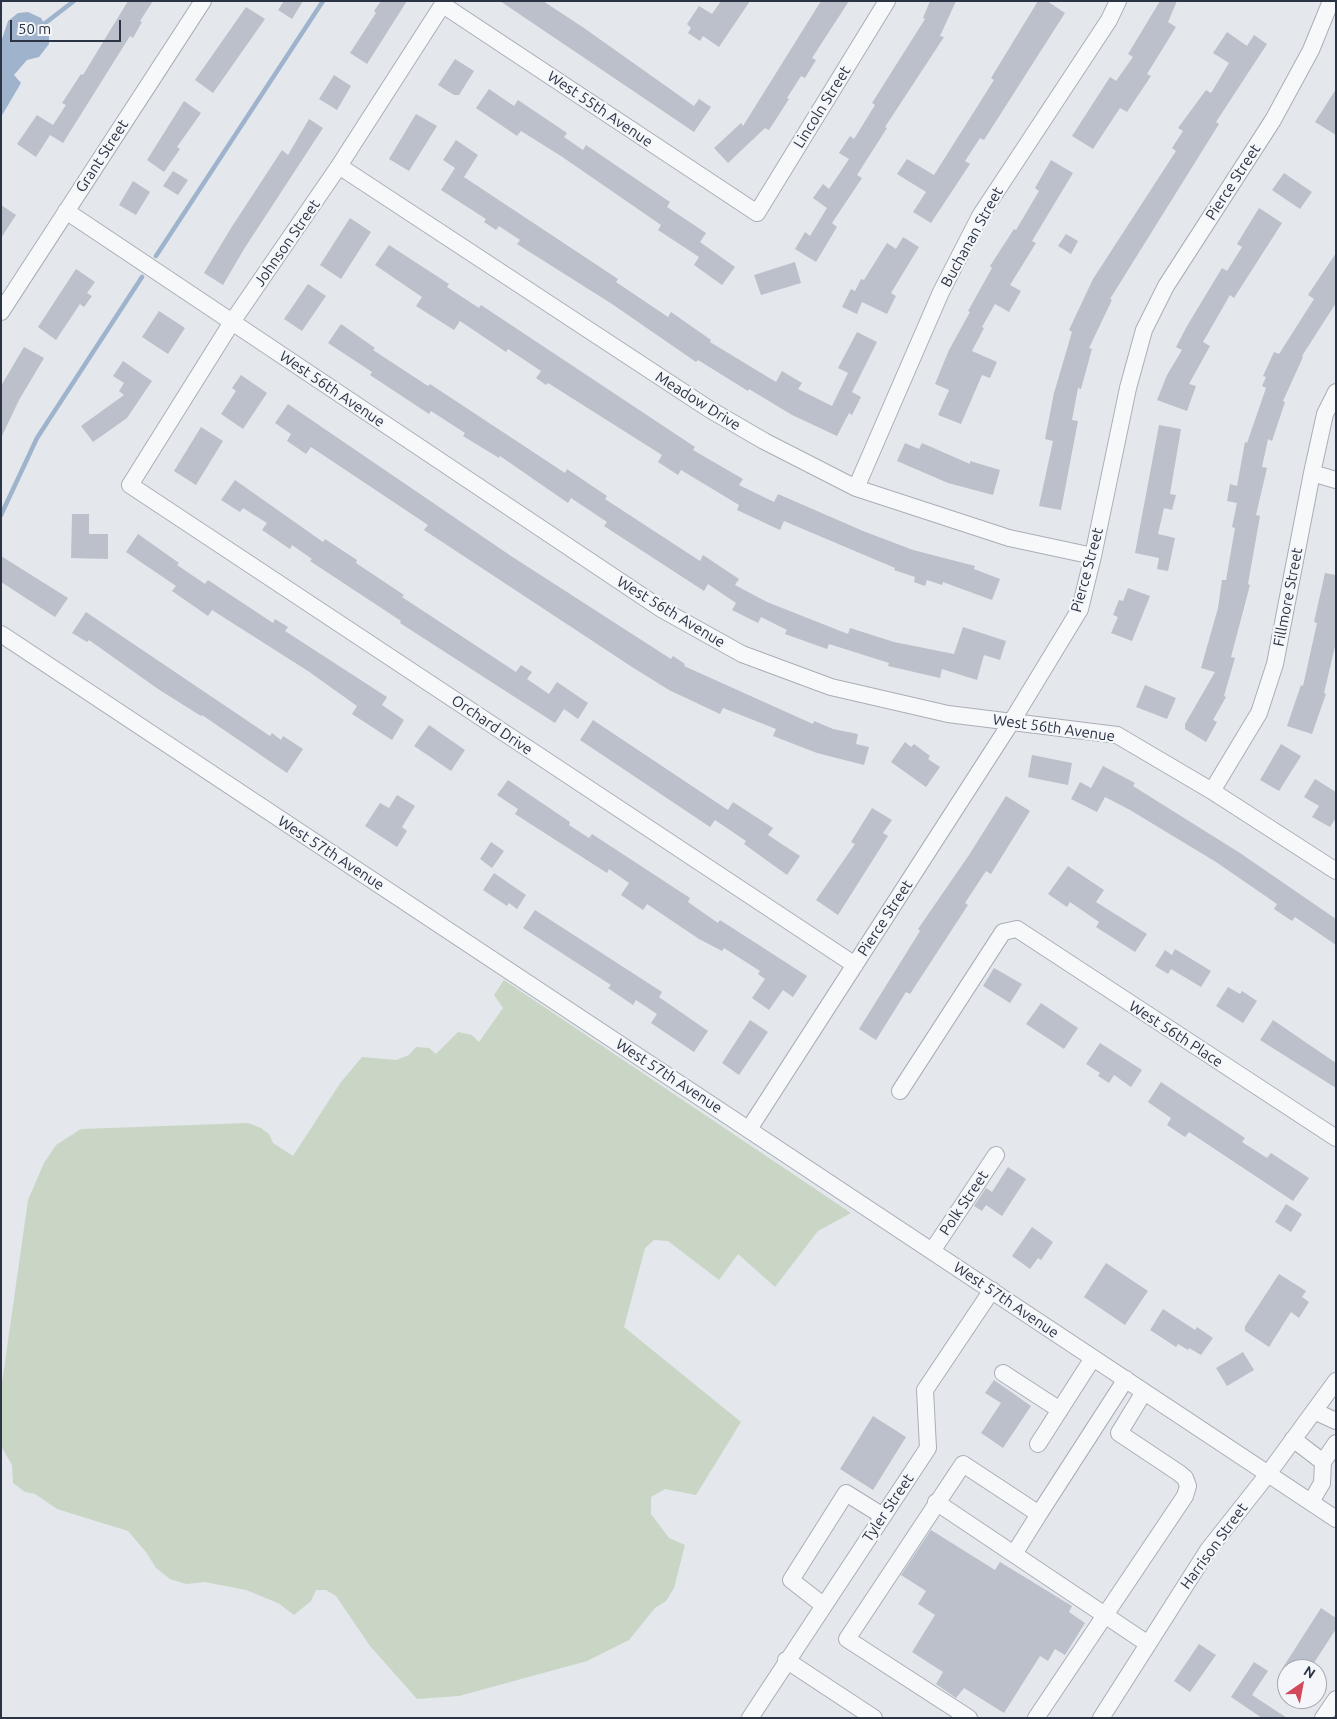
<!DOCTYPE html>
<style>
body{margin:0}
#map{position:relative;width:1337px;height:1719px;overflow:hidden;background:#e4e7ec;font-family:Ubuntu,sans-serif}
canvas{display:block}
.frame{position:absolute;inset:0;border:2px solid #2b3445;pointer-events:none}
.north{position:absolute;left:1277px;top:1659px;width:50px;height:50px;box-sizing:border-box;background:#f4f6f9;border:1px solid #a4a8b1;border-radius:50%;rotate:33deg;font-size:14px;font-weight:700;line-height:20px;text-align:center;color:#2b3445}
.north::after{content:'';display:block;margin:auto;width:18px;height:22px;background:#d1495b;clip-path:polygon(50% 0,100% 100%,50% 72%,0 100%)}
.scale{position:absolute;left:10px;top:20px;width:111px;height:22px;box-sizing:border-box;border:2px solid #2b3445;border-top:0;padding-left:6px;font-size:15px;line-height:18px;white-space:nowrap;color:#2b3445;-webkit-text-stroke:4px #f4f6f9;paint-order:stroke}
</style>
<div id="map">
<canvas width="1337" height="1719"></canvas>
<div class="frame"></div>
<div class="north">N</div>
<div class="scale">50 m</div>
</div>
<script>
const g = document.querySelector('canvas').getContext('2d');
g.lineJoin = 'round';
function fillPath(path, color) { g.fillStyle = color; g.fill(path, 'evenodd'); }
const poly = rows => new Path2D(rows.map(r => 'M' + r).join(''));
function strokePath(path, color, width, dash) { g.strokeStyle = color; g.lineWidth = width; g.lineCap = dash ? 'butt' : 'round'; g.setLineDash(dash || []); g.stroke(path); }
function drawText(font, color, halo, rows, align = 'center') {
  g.font = font + ' Ubuntu,sans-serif'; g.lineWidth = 4.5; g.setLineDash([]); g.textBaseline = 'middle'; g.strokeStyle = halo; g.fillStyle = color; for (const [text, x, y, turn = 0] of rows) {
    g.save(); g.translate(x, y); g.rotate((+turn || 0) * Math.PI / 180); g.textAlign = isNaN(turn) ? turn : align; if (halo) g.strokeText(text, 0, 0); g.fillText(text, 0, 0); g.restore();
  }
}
const green = poly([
 [504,980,851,1213,818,1231,775,1287,738,1254,719,1280,668,1241,654,1240,645,1248,624,1327,741,1422,696,1495,665,1489,651,1497,651,1514,669,1538,685,1545,674,1588,666,1601,655,1608,629,1640,587,1661,459,1696,417,1699,370,1646,336,1596,326,1590,316,1590,311,1601,294,1615,278,1603,246,1590,205,1582,186,1584,170,1579,156,1568,146,1552,128,1531,57,1509,35,1494,25,1492,13,1483,12,1465,1,1446,1,1390,28,1200,44,1163,56,1145,81,1129,248,1123,261,1128,269,1134,273,1143,293,1156,341,1082,362,1057,396,1060,409,1055,416,1047,429,1048,436,1054,458,1032,472,1035,479,1042,503,1008,494,995]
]);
const water = poly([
 [28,12,41,18,49,31,49,44,39,57,27,60,14,75,21,83,1,117,1,42,8,21,18,13]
]);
const stream = poly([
 [44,24,74,1],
 [156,256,323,1],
 [1,515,37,438,142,277]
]);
const building = poly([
 [128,1,153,1,140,21,142,22,133,38,130,36,63,143,50,135,36,157,17,144,37,115,53,125,66,105,62,103,81,74,83,75],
 [284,1,303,1,292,19,278,10],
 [381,1,407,1,367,64,350,53,376,13,374,11],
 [500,1,543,1,584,28,694,106,699,99,711,107,694,132],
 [721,1,750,1,719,47,703,36,700,41,688,33,691,28,687,24,699,6,712,14],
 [821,1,849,1,812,58,816,60,805,78,801,76,787,98,789,99,769,130,765,128,728,163,714,148,741,123,743,126],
 [930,1,956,1,940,36,944,37,885,127,887,128,857,175,862,178,832,223,837,227,816,262,795,249,805,232,810,236,827,208,813,198,823,184,829,189,849,159,839,153,850,136,854,139,875,105,872,103,925,19,923,18],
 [1038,1,1047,1,1065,13,984,140,980,138,965,161,970,164,931,223,913,212,926,192,897,174,907,159,934,175,994,80,991,78],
 [1160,1,1177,1,1168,22,1176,27,1147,74,1151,76,1127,112,1120,108,1093,149,1072,136,1110,77,1116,81,1133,57,1128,54],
 [246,7,265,19,213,93,195,80],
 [1227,32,1247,46,1254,35,1267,44,1216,122,1219,124,1110,299,1112,300,1089,348,1092,349,1081,389,1078,388,1072,420,1078,421,1061,510,1039,506,1053,441,1045,439,1054,393,1072,332,1069,330,1093,279,1176,151,1172,148,1183,131,1178,128,1206,90,1211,93,1229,63,1213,53],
 [455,59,474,71,459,95,454,95,438,85],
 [334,75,351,86,337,110,319,99],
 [489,89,514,106,518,100,567,133,564,137,583,150,586,145,670,202,667,207,706,233,700,242,735,267,722,285,694,265,699,257,658,230,661,225,561,156,521,131,517,136,476,108],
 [1336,89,1336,135,1315,122],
 [184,101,201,113,177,147,180,149,164,172,147,160],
 [416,114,437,126,409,171,389,159],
 [309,119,323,128,244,249,223,285,204,273,231,228,282,150,288,155],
 [456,140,478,155,464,177,618,279,616,282,668,317,671,312,711,340,710,342,776,382,782,371,802,383,798,389,832,406,848,373,838,368,857,332,877,342,852,392,861,397,852,415,849,413,837,436,792,415,749,389,748,391,698,360,696,362,612,304,517,244,520,240,499,226,496,230,484,222,486,219,441,190,455,168,443,160],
 [1051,160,1073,173,1032,241,1036,243,1010,285,1021,291,1009,312,995,304,982,327,984,328,972,351,997,362,990,378,982,375,961,424,938,415,949,390,935,384,949,350,970,312,968,311,992,268,990,266,1014,229,1016,230,1039,191,1035,188],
 [173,171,188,180,178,195,163,186],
 [1284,173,1312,192,1300,209,1272,190],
 [133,181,150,192,136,215,119,205],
 [1,205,16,215,1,238],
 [1259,208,1282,223,1234,298,1230,295,1203,342,1210,346,1189,384,1196,386,1187,411,1157,400,1167,375,1182,350,1176,347,1187,326,1222,268,1227,271,1242,247,1237,244],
 [350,218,371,232,341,279,320,265],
 [1066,234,1078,241,1071,254,1058,246],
 [903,237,919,247,891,293,896,296,887,314,862,302,857,314,842,307,851,289,855,291,861,279,864,280,887,243,896,249],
 [389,245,449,284,447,287,479,308,481,305,695,447,693,450,743,479,739,485,774,502,778,494,863,531,913,550,975,566,974,569,1000,579,992,600,943,582,942,585,927,580,925,586,914,582,915,577,894,570,895,568,784,521,780,530,737,510,739,505,681,470,678,475,658,462,662,455,548,383,546,385,536,378,541,371,508,349,506,352,460,321,454,330,416,306,422,297,375,265],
 [1336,253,1336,303,1302,356,1303,357,1283,401,1285,402,1272,441,1268,439,1262,467,1267,468,1256,515,1260,516,1248,584,1250,585,1231,657,1235,658,1224,696,1226,697,1213,720,1217,722,1206,742,1185,729,1185,724,1215,672,1201,668,1218,608,1222,580,1226,580,1235,528,1232,527,1237,503,1227,501,1230,484,1237,486,1245,442,1247,443,1266,388,1262,386,1266,377,1263,376,1274,352,1279,354,1314,299,1308,295],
 [795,262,801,283,761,295,754,275],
 [76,269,95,282,87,293,92,296,84,307,80,304,56,340,38,327],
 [308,284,326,296,302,331,284,319],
 [159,311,185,328,168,354,142,337],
 [341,324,375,348,373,350,428,386,430,384,565,473,567,469,607,496,605,499,700,561,703,555,739,579,735,585,767,602,848,634,850,628,894,642,954,654,963,627,1006,641,1000,660,984,655,977,680,942,669,940,678,888,666,889,663,829,644,827,649,785,634,787,630,761,617,758,623,732,610,736,603,708,584,704,591,604,526,607,522,571,498,568,503,500,456,499,458,463,436,465,433,431,411,429,414,370,375,372,372,328,343],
 [24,347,44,358,19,400,1,438,1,386],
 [123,361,152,381,127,418,93,442,81,426,124,395,119,391,124,383,113,376],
 [241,375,267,393,243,429,221,414,236,391,232,388],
 [288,404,511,556,671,659,673,656,685,664,684,666,813,724,814,721,833,729,858,734,856,744,869,747,864,765,817,753,773,736,776,729,723,708,720,714,669,690,632,667,424,530,428,525,311,447,306,454,287,441,291,434,275,423],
 [1159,425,1181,429,1170,494,1176,495,1172,510,1164,508,1158,534,1175,538,1168,571,1157,569,1159,558,1135,553],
 [201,427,223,441,196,485,174,471],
 [905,443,919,449,922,443,970,464,970,461,1000,470,993,495,948,483,897,461],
 [235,480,323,542,325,539,357,560,356,563,404,595,402,597,516,672,521,665,532,672,527,679,549,694,557,682,588,703,578,719,564,709,555,723,400,623,401,621,310,561,312,559,292,545,290,549,262,530,267,523,243,508,240,512,221,500],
 [72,514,89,514,89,534,108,534,108,559,71,558],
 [138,534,179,563,177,565,205,584,208,580,273,623,275,619,288,627,285,631,387,697,382,705,404,720,392,740,352,714,357,706,308,671,212,610,208,616,172,591,176,586,126,552],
 [1,556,68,598,55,617,1,582],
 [1325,573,1336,575,1336,642,1324,693,1326,694,1312,734,1287,726,1301,685,1303,686,1317,623,1314,622],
 [1128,588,1150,596,1132,641,1111,633,1118,617,1113,615,1119,600,1123,601],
 [86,612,270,736,272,733,281,740,283,736,303,749,287,773,202,715,201,716,158,689,89,640,87,642,72,633],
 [1145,685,1176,698,1167,719,1136,707],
 [593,720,728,810,733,802,773,828,768,835,800,856,787,875,744,844,746,841,715,820,710,827,580,740],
 [429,725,465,750,451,771,414,746],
 [905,742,911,747,914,744,930,756,928,759,940,767,926,787,891,762],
 [1281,744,1301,756,1279,791,1260,780],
 [1032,755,1072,763,1068,785,1028,777],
 [1103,766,1135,783,1133,786,1240,853,1336,919,1336,945,1295,917,1292,921,1274,909,1277,904,1216,862,1130,810,1105,797,1097,812,1071,799,1080,782,1091,788],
 [1315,779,1336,792,1336,818,1330,827,1312,817,1319,806,1304,797],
 [508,780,570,822,569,825,589,838,592,834,690,898,688,902,718,923,720,920,807,976,793,997,783,990,769,1010,752,998,765,979,758,974,760,971,724,948,722,951,699,939,647,904,643,910,621,895,629,883,609,869,607,873,515,814,518,809,497,795],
 [397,795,415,806,402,827,407,831,397,847,365,826,380,803,389,808],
 [1006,796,1030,811,991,874,986,871,965,903,968,905,910,994,906,992,876,1040,859,1029,920,931,918,929,969,855],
 [872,808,892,820,883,833,888,836,838,915,816,900,855,844,851,842],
 [491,842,504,851,492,868,480,859],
 [1068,866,1104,890,1096,902,1147,934,1135,952,1096,927,1099,922,1070,902,1067,907,1048,894],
 [494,873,526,895,517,909,509,903,507,906,483,890],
 [535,910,662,992,659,997,708,1031,694,1052,651,1023,657,1014,636,1000,633,1005,608,988,611,985,523,928],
 [1175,949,1211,971,1201,987,1171,969,1168,974,1155,966,1165,950,1172,955],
 [994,968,1022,984,1010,1003,983,986],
 [1228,987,1240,994,1242,991,1257,1001,1243,1023,1216,1006],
 [1041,1003,1078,1028,1064,1049,1026,1024],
 [750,1020,768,1032,739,1075,722,1063],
 [1273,1020,1336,1063,1336,1088,1260,1040],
 [1100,1043,1142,1070,1131,1087,1114,1075,1109,1083,1098,1076,1100,1073,1086,1064],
 [1161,1082,1245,1138,1242,1142,1267,1158,1271,1153,1309,1178,1293,1201,1189,1132,1185,1137,1167,1125,1171,1118,1148,1102],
 [1008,1167,1026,1179,1002,1216,986,1205,982,1211,974,1206,986,1188,992,1192],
 [1286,1204,1302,1214,1291,1232,1275,1222],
 [1032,1227,1053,1242,1041,1260,1038,1258,1030,1269,1012,1256],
 [1106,1263,1148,1291,1125,1325,1084,1297],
 [1279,1274,1306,1291,1302,1297,1309,1302,1299,1318,1291,1312,1269,1347,1245,1331,1245,1326],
 [1163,1309,1195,1330,1197,1327,1213,1338,1201,1355,1189,1348,1188,1350,1178,1344,1176,1347,1150,1330],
 [1243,1352,1254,1370,1227,1386,1216,1368],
 [994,1380,1031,1406,1003,1448,981,1433,1001,1403,985,1393],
 [873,1416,906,1437,873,1490,840,1469],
 [931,1530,995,1570,1000,1562,1072,1606,1069,1612,1085,1623,1065,1655,1055,1649,1048,1661,1040,1656,1004,1713,964,1688,956,1698,936,1684,943,1672,912,1652,935,1615,918,1604,926,1591,901,1575],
 [1321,1608,1336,1618,1336,1629,1310,1669,1282,1669],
 [1199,1644,1216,1655,1190,1692,1174,1681],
 [1254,1662,1268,1671,1252,1695,1287,1718,1262,1718,1231,1697]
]);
const minor = poly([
 [445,1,339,166,232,322,130,485,855,965],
 [443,5,757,213,887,1],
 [339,166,709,409,764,441,856,488,1009,538,1093,556],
 [66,211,663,610,742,654,831,687,948,714,1117,735,1212,791,1336,871],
 [1,312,203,1],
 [1312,473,1336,480],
 [856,488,941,292,980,216,1109,20,1118,1],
 [1,634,1336,1519],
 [1212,791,1259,713,1275,664,1312,473,1325,414,1336,392],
 [900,1091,1003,932,1017,929,1336,1138],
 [749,1129,1012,721,1080,609,1093,556,1128,388,1144,330,1166,286,1273,120,1311,50,1331,1],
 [932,1251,996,1155],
 [1003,1373,1060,1410],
 [1314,1411,1336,1421],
 [1293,1439,1323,1462,1322,1483,1311,1502],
 [1038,1444,1093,1358],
 [1323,1462,1336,1443],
 [936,1502,1148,1644],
 [1014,1554,1039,1514],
 [823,1605,791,1580,846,1493,883,1516],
 [786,1660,874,1718],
 [750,1718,928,1448,925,1390,992,1290],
 [969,1718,847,1639,963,1464,1039,1514,1126,1379],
 [1036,1718,1185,1496,1188,1486,1185,1478,1179,1473,1119,1433,1144,1392],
 [1101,1718,1208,1550,1268,1474,1336,1381],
 [1323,1718,1336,1699]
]);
const streetNames = [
 ["Lincoln Street",822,107,-58],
 ["West 55th Avenue",600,109,34],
 ["Grant Street",102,156,-57],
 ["Pierce Street",1233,182,-57],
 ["Buchanan Street",972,237,-61],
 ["Johnson Street",287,243,-55],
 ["West 56th Avenue",332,389,34],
 ["Meadow Drive",698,401,32],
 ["Pierce Street",1087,570,-75],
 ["Fillmore Street",1288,597,-79],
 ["West 56th Avenue",671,612,31],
 ["Orchard Drive",492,725,34],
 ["West 56th Avenue",1054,728,8],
 ["West 57th Avenue",331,853,33],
 ["Pierce Street",885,918,-57],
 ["West 56th Place",1176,1034,33],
 ["West 57th Avenue",669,1076,33],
 ["Polk Street",964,1203,-56],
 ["West 57th Avenue",1006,1300,34],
 ["Tyler Street",888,1508,-56],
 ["Harrison Street",1214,1546,-54]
];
fillPath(green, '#c9d6c5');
fillPath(water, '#9fb4cc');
strokePath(stream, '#9fb4cc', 4.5);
fillPath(building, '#bbc0ca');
strokePath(minor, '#a9aeb7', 18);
strokePath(minor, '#f7f8fa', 16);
drawText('15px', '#2b3445', '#f4f6f9', streetNames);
</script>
